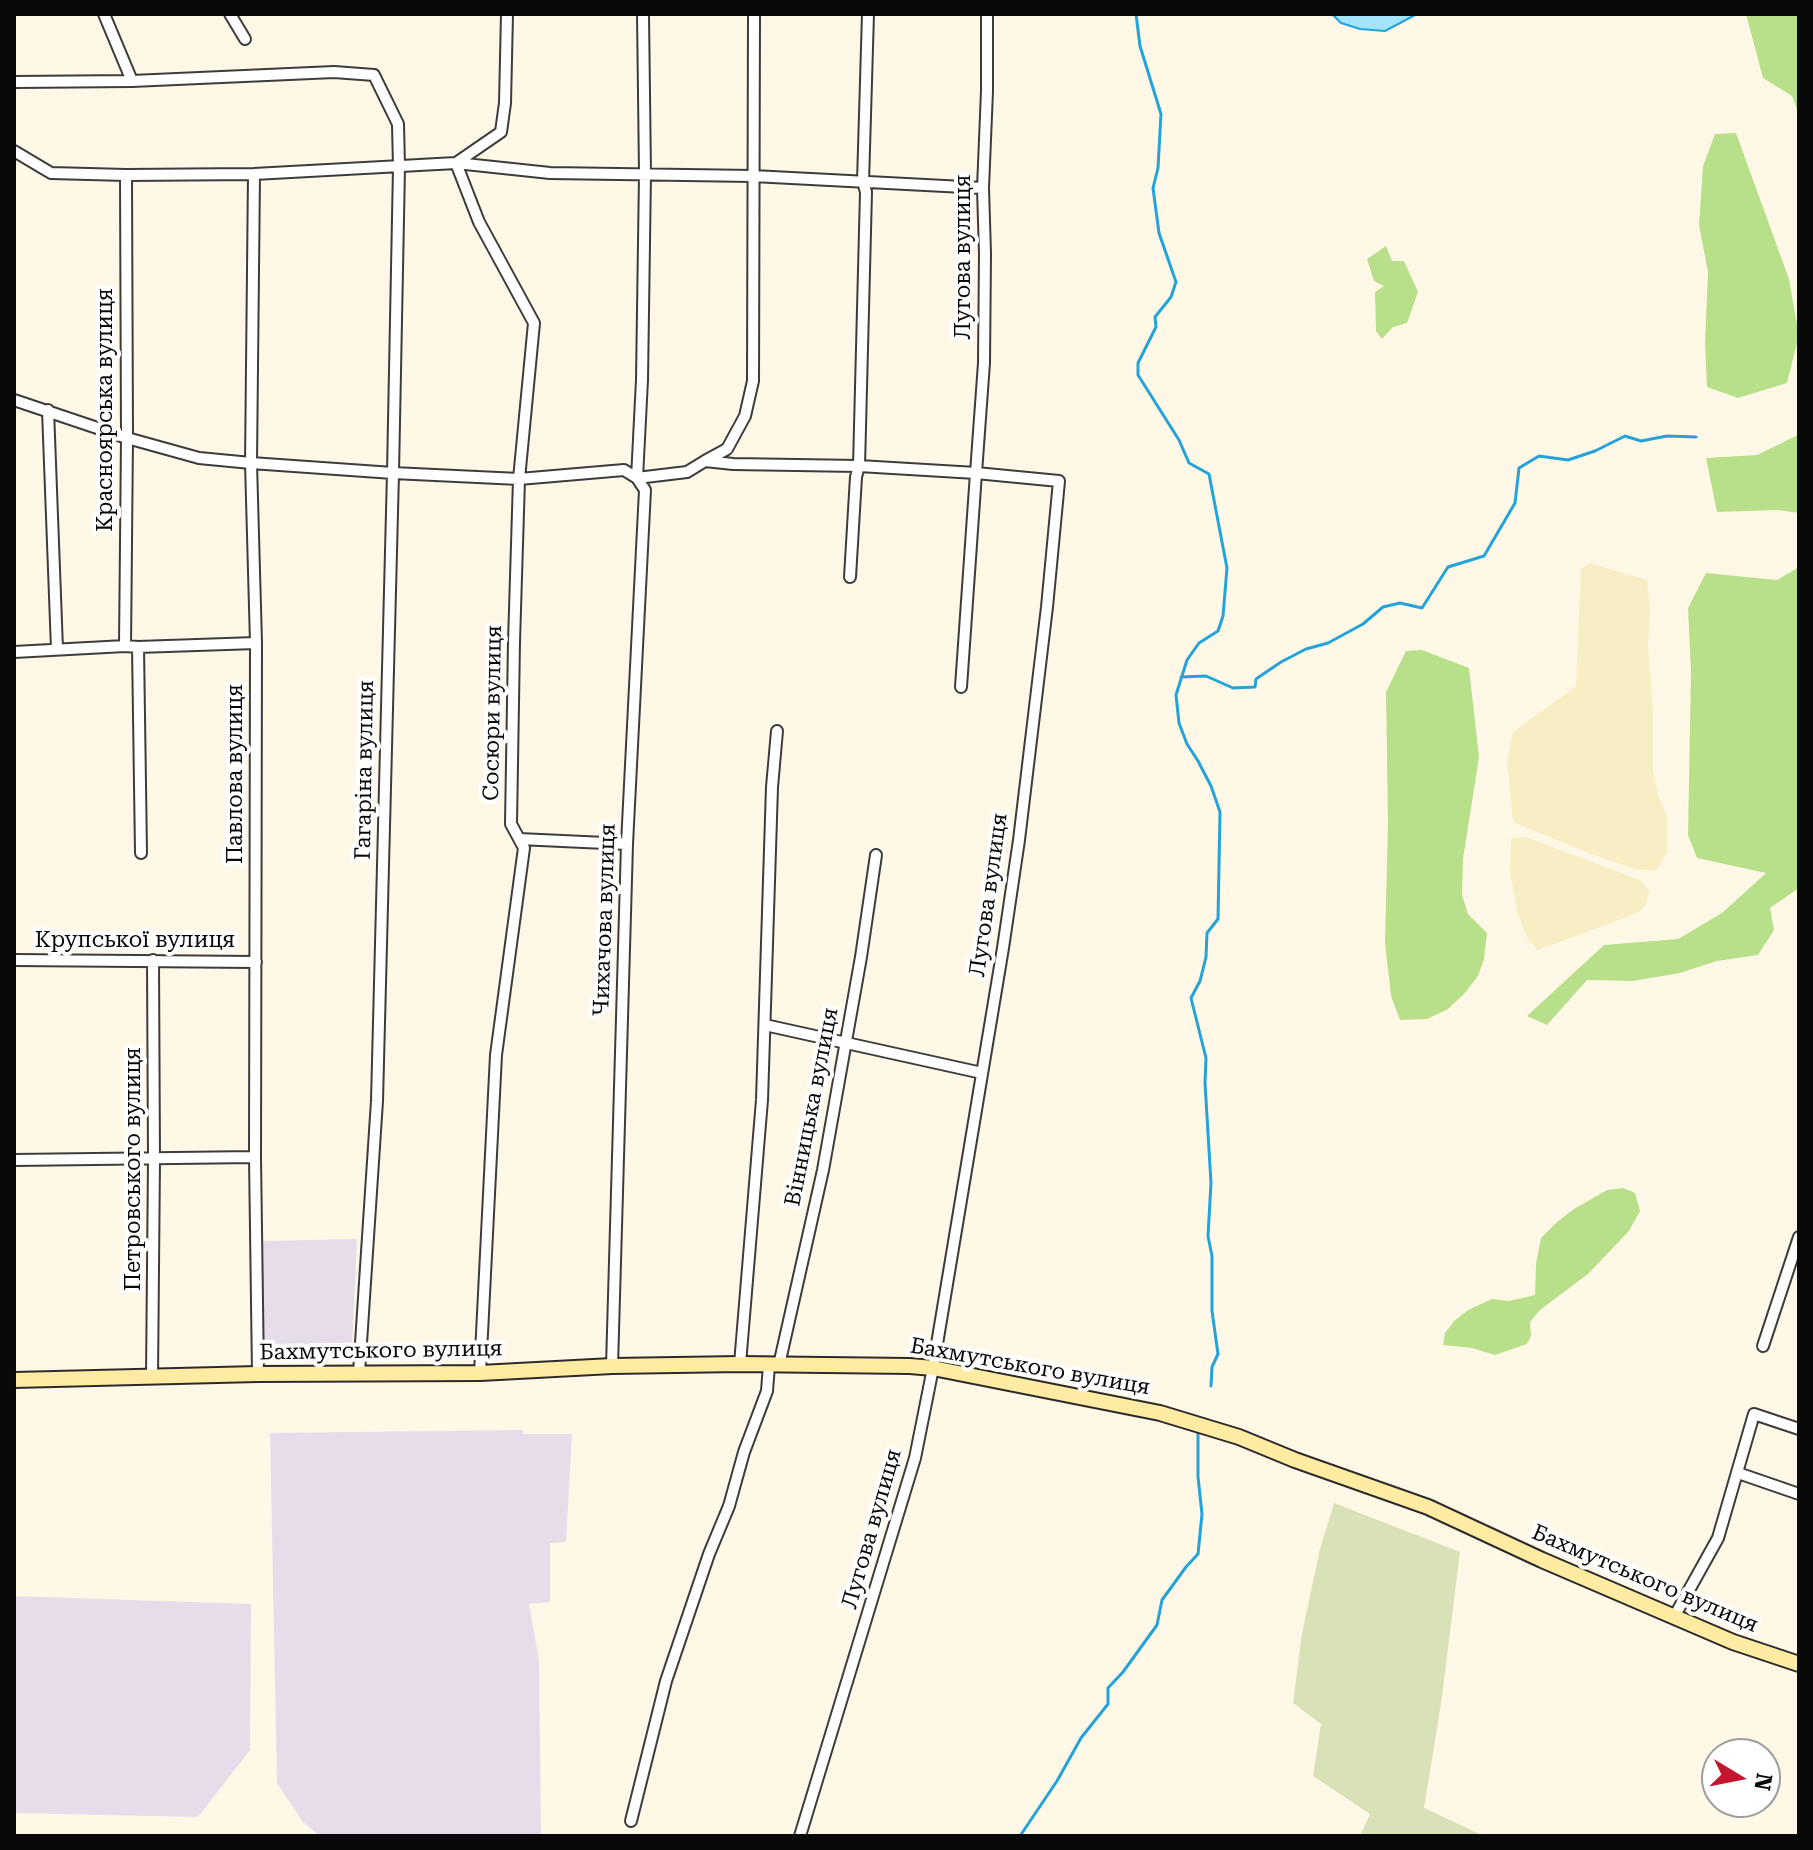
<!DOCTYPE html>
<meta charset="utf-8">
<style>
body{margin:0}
#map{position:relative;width:1813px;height:1850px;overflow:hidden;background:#fff8e6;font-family:"Roboto Serif",serif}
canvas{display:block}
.frame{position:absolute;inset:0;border:16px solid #090909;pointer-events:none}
.north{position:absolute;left:1701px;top:1738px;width:80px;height:80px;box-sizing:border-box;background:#fff;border:2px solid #9d9d9d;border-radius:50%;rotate:100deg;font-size:22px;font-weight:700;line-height:32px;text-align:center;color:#090909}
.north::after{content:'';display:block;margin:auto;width:28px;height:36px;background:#c5152f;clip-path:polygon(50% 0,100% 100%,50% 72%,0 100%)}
</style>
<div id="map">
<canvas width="1813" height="1850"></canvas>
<div class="frame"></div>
<div class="north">N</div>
</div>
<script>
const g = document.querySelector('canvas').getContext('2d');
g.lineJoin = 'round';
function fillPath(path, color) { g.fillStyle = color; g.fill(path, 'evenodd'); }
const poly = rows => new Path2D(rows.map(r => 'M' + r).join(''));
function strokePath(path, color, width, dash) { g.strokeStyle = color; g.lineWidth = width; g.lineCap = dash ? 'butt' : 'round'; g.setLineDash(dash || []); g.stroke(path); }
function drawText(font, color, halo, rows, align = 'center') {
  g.font = font + ' "Roboto Serif",serif'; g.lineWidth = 8; g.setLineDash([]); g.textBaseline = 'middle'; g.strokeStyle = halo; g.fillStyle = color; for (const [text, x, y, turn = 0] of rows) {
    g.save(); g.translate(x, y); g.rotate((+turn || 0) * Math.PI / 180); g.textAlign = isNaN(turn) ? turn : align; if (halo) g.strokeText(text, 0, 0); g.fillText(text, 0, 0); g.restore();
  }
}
const industrial = poly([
 [357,1239,352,1348,261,1349,261,1241],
 [522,1430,523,1434,572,1434,566,1542,550,1543,550,1602,529,1604,539,1660,541,1836,320,1836,303,1822,277,1783,270,1433],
 [14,1596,251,1604,250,1750,198,1817,14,1813]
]);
const farmland = poly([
 [1590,563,1647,580,1650,607,1648,647,1653,710,1653,771,1658,795,1667,816,1667,852,1656,871,1635,869,1594,855,1513,822,1507,761,1513,732,1576,686,1581,569],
 [1526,837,1640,880,1650,892,1645,906,1639,912,1622,919,1538,950,1528,940,1518,914,1510,873,1511,838]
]);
const forest = poly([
 [1746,14,1799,14,1799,115,1792,96,1763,78],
 [1736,133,1789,279,1799,335,1787,383,1738,398,1707,387,1705,343,1708,272,1699,225,1703,166,1715,134],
 [1386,246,1392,261,1404,261,1418,292,1407,323,1393,327,1382,339,1376,331,1375,292,1384,286,1374,281,1367,259],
 [1798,435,1799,513,1778,510,1717,512,1706,458,1757,455],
 [1799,567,1799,888,1770,908,1774,930,1758,955,1717,961,1680,973,1633,981,1587,980,1547,1025,1527,1016,1604,945,1678,939,1722,913,1766,873,1697,858,1688,835,1691,672,1688,608,1706,573,1777,580],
 [1422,650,1469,668,1479,757,1463,859,1462,895,1468,914,1487,933,1484,959,1478,976,1465,993,1448,1009,1427,1019,1400,1020,1391,996,1385,943,1388,823,1386,692,1406,651],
 [1623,1188,1635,1193,1640,1211,1629,1231,1588,1274,1540,1310,1530,1322,1531,1336,1527,1344,1495,1355,1472,1348,1443,1345,1445,1333,1454,1321,1468,1310,1492,1299,1509,1301,1535,1295,1536,1264,1541,1238,1557,1222,1574,1209,1607,1190]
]);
const cemetery = poly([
 [1334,1503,1460,1552,1442,1697,1424,1808,1484,1836,1360,1836,1370,1814,1313,1776,1321,1724,1293,1703,1302,1633,1320,1549]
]);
const water = poly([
 [1332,14,1417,14,1385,31,1360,29,1341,23,1332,14]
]);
const stream = poly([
 [1136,14,1140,46,1161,114,1158,168,1153,188,1159,233,1176,282,1171,297,1155,317,1156,327,1138,363,1138,375,1179,440,1189,463,1209,474,1227,568,1223,616,1218,631,1199,643,1187,660,1176,695,1179,723,1187,744,1198,761,1211,786,1220,812,1218,919,1207,933,1206,957,1200,981,1191,998,1206,1058,1205,1083,1211,1183,1208,1236,1212,1256,1212,1311,1218,1354,1212,1367,1211,1386],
 [1181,677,1206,676,1233,688,1255,687,1256,679,1281,662,1306,649,1328,643,1363,624,1383,607,1400,603,1422,608,1448,567,1484,556,1515,503,1519,468,1539,456,1568,460,1595,451,1625,436,1641,441,1667,436,1696,437],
 [1020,1836,1057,1781,1081,1738,1108,1704,1108,1688,1123,1672,1157,1625,1162,1600,1186,1567,1198,1554,1202,1514,1198,1477,1198,1433]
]);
const street = poly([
 [104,14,132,81],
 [230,14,245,39],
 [14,82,132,81,334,72,374,75,398,124,399,167,393,473,377,1101,359,1373],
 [14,151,51,173,126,175,254,174,456,163,550,173,753,176,983,188],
 [254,174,251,463,256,643,255,1157,258,1374],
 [14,400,127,438,199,458,251,463,393,473,519,479,624,470,637,478,687,472,705,461,733,464,859,466,976,473,961,687],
 [48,410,57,649],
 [705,461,727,449,745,416,753,381,754,14],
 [850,577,856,477,859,466,866,192,863,182,868,14],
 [125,646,127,438,126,175],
 [138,647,141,853],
 [14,652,125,646,138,647,256,643],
 [519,839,627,844],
 [14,960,256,962],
 [765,1025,982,1073],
 [14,1160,255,1157],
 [1763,1346,1799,1237],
 [740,1364,762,1100,772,787,777,731],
 [779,1365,823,1170,861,957,876,855],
 [612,1366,627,844,645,490,637,478,642,380,645,174,643,14],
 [480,1373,496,1055,524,848,511,824,514,642,519,479,534,323,479,222,456,163,501,132,505,103,507,14],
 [152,1377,154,1160,153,960],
 [1738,1473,1799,1494],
 [1674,1617,1718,1538,1754,1414,1799,1429],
 [631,1821,666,1681,709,1554,729,1506,744,1452,767,1391,769,1365],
 [800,1836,915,1458,933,1368,1003,948,1019,840,1047,607,1059,481,976,473,984,363,985,254,983,188,987,91,987,14]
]);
const secondary = poly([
 [14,1380,258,1374,480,1373,612,1366,740,1364,910,1366,933,1368,1160,1413,1239,1437,1295,1460,1428,1507,1542,1560,1733,1642,1799,1664]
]);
const streetNames = [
 ["Лугова вулиця",964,257,-90],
 ["Красноярська вулиця",106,410,-90],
 ["Сосюри вулиця",493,713,-89],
 ["Гагаріна вулиця",365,770,-89],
 ["Павлова вулиця",236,774,-90],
 ["Лугова вулиця",989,895,-82],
 ["Чихачова вулиця",605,920,-88],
 ["Крупської вулиця",135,941],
 ["Вінницька вулиця",812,1107,-79],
 ["Петровського вулиця",134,1169,-90],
 ["Бахмутського вулиця",381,1351,-1],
 ["Бахмутського вулиця",1030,1367,10],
 ["Лугова вулиця",872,1529,-74],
 ["Бахмутського вулиця",1645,1579,23]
];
fillPath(industrial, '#e7dcea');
fillPath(farmland, '#f8eec3');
fillPath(forest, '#b8df8a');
fillPath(cemetery, '#d8e2b6');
fillPath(water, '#a4e4fd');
strokePath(water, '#24a3da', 2);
strokePath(stream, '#24a3da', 3);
strokePath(street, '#3c3c3c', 14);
strokePath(secondary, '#2b2b2b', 18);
strokePath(street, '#fff', 10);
strokePath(secondary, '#ffeba1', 14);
drawText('22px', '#090909', '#fff', streetNames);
</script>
